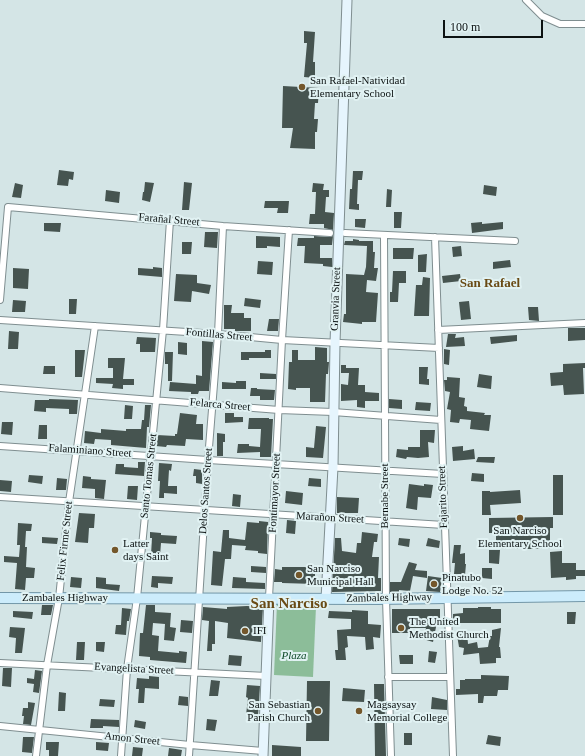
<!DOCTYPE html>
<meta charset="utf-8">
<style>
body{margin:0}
#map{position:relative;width:585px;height:756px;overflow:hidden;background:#d4e5e6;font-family:"Times New Roman",serif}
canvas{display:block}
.scale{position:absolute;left:443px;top:20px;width:100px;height:18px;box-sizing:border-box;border:2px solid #0c1212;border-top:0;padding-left:5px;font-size:12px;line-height:14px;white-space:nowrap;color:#0c1212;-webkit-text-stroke:3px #e1f2f3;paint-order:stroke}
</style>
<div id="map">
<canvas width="585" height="756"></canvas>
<div class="scale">100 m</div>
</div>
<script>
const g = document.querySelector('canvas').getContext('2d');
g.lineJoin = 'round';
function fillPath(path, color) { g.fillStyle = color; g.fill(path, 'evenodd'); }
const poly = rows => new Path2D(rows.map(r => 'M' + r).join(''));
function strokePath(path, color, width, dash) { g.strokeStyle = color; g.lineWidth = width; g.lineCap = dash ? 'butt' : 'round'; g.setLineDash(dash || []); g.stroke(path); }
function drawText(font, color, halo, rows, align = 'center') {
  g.font = font + ' "Times New Roman",serif'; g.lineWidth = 4; g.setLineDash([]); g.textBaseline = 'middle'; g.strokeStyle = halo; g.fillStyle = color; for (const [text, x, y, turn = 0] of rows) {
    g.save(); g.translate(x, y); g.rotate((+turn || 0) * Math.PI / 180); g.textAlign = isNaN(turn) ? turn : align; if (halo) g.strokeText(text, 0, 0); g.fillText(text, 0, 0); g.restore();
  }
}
const green = poly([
 [277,603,316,606,313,677,274,675]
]);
const building = poly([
 [304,31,315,32,313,62,315,62,315,78,304,77,307,43,304,43],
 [283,86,319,88,318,103,315,103,314,119,318,119,317,132,315,132,315,149,290,148,293,128,282,128],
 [59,170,74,172,73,180,69,179,68,186,57,185],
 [353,171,363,171,362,180,358,180,357,204,359,204,359,210,349,209,350,189,352,189],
 [145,182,154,183,150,202,142,200,143,192,144,192],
 [184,182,192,183,189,210,182,210],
 [15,183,23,185,21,198,12,197],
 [313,183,324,184,323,190,329,190,329,197,326,197,325,212,334,213,333,230,324,228,324,224,309,224,310,214,315,214,316,192,312,192],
 [484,185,497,187,496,196,483,194],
 [387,189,392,190,391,207,386,207],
 [106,190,120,192,119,203,105,201],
 [265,201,289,201,288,213,277,213,278,208,264,208],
 [394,212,402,212,401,228,394,228],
 [355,219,366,219,365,228,355,227],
 [482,222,482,224,503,222,503,229,472,233,471,223],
 [44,223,61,223,60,232,44,231],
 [205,232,218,232,217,248,204,247],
 [256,236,280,237,280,247,267,246,267,248,256,248],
 [314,236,330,237,333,236,332,245,320,245,320,258,332,258,332,267,323,266,323,264,304,263,305,246,297,246,298,238,314,238],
 [353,239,359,240,359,241,373,241,373,252,375,252,374,268,378,268,376,281,367,280,366,292,378,293,376,322,362,322,362,324,343,322,344,314,346,314,346,274,364,275,366,267,367,246,344,245,345,241,353,241],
 [182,242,192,242,191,254,182,254],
 [461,246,462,256,453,257,452,247],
 [393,248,414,248,413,259,393,259],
 [427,254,426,272,418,272,418,255],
 [510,260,511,267,493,269,493,262],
 [258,261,273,262,272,275,257,274],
 [153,267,162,268,162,277,138,275,138,268,153,269],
 [13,268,29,269,28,289,13,288],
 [393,271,406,271,406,283,399,283,398,302,390,302,390,292,392,292],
 [176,274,197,275,197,283,211,285,209,294,192,291,191,302,174,301],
 [460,274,461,281,443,283,442,276],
 [423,277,430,278,429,316,414,316,416,285,422,285],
 [245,298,261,300,260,308,244,306],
 [69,299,77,299,76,314,69,314],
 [13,300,26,301,25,312,12,312],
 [469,301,471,319,461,320,459,302],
 [224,305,232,305,231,313,244,313,244,318,251,318,251,331,235,331,235,329,224,329],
 [528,307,538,307,539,321,529,320],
 [269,319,279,319,278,331,267,331],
 [568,328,585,328,585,340,568,341],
 [9,331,19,332,18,349,8,349],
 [448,334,456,334,455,338,464,337,465,346,446,347],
 [517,335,517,341,491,344,490,337],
 [137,337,156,338,155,352,140,352,140,344,136,344],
 [202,341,213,342,209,391,199,391,198,394,191,394,191,392,169,391,170,382,196,384,196,375,202,376],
 [178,342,187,343,187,355,178,354],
 [315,347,327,348,327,362,329,362,328,374,326,374,325,402,310,402,310,388,296,388,296,390,288,389,289,362,292,362,292,350,298,350,298,360,315,360],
 [444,349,450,350,449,365,444,364],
 [75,350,85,350,82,377,75,377],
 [265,350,271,350,271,358,249,358,249,360,241,360,241,352,265,352],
 [165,352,173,352,172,381,168,381,168,364,165,364],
 [108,358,125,358,123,379,134,379,134,385,123,385,123,389,112,388,113,384,96,383,96,378,113,378,113,368,108,368],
 [585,363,585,368,583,368,584,394,564,395,563,385,551,386,550,373,563,372,563,364],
 [341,365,346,365,346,368,359,368,358,385,365,385,365,392,379,393,379,401,365,401,365,408,357,407,357,400,341,401,341,384,348,385,349,373,341,373],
 [44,366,55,366,55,374,43,374],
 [419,367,428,367,427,379,429,379,429,385,419,384],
 [260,373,276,374,276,379,260,379],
 [479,374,492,376,491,389,477,387],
 [447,377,460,378,459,397,465,398,464,406,467,407,467,411,485,413,484,415,491,415,489,431,470,429,471,420,460,419,459,423,450,422,451,410,447,409,450,392,445,391,444,380,447,380],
 [236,381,246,381,246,389,222,389,222,382,236,383],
 [251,388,257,388,257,389,275,390,274,400,260,400,260,396,250,396],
 [49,399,78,400,77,414,69,414,69,409,46,408,46,412,34,411,35,400,49,400],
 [389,399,402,400,402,409,389,408],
 [416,402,431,403,430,411,415,410],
 [125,405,133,406,132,419,124,419],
 [145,405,151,405,149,427,147,427,146,448,111,445,111,440,95,439,94,444,84,443,85,431,101,433,101,429,126,431,126,429,141,429,142,420,144,420],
 [180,413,197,415,196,424,203,424,203,440,186,439,185,446,167,445,166,447,156,446,157,435,175,436,175,434,177,434],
 [225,413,234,413,234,417,243,417,243,422,225,423],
 [249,418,269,418,269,419,273,419,271,457,260,457,260,452,237,453,238,444,249,444,249,446,260,447,261,429,248,429],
 [2,422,13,422,12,435,1,434],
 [39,425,47,425,47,439,38,439],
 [316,426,326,427,323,458,306,457,306,447,314,448],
 [420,430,435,430,434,443,428,442,429,457,418,458,407,457,406,459,396,457,397,449,408,450,408,447,420,447],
 [217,433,225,434,225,442,223,442,223,456,217,456],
 [463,446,463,451,474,449,475,459,453,461,452,447],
 [478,457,495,457,494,463,476,462],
 [138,462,145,462,144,476,115,474,116,464,124,464,124,467,138,468],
 [159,463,172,464,171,471,169,470,168,486,177,486,177,494,164,493,164,498,159,498,160,481,158,481],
 [194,469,202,470,202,484,196,483,196,476,193,476],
 [472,473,484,474,484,482,471,481],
 [29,475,43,476,42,484,28,482],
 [553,475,563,475,563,515,553,515],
 [83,476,91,477,91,479,106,480,104,499,95,498,95,489,82,488],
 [57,478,67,479,66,490,56,490],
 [309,478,321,479,321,487,308,486],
 [0,480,12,481,11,492,0,491],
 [409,484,424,486,424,484,433,485,431,498,418,497,417,510,406,508],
 [128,486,138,486,137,500,127,499],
 [520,490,521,503,490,505,491,515,482,515,482,491,490,491,490,492],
 [286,491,303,493,302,505,285,503],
 [233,494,241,495,240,507,232,506],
 [337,497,359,498,358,513,337,513],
 [79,513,95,514,94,528,89,528,88,543,75,542],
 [553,517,553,528,550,528,550,549,496,549,496,533,489,533,489,518],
 [287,520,296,521,295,534,286,533],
 [259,521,268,522,267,554,258,553,258,551,245,550,246,546,232,545,231,559,225,559,222,586,211,585,213,551,221,552,223,530,229,530,229,538,245,540,247,522,259,523],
 [18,523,32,524,31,531,26,531,25,547,27,547,26,567,35,568,34,578,26,578,25,590,15,589,17,563,4,562,4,556,19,557,20,545,17,545],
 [150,532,161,533,161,535,177,536,176,544,161,543,160,556,151,555,152,538,150,538],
 [362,532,378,534,377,542,374,542,372,557,379,557,378,578,381,578,381,591,332,592,335,538,341,538,342,551,356,553,357,543,361,543],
 [42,537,58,538,57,544,42,543],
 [399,538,410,539,409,547,398,545],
 [428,538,440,541,439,548,426,546],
 [454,545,461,545,460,554,465,553,465,564,466,564,465,575,454,574,455,563,452,563],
 [489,550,500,550,499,564,489,563],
 [562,551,562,563,576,563,576,570,585,570,585,576,576,576,576,579,566,580,566,577,551,578,550,552],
 [409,562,417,564,415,570,427,571,427,578,413,576,410,591,399,590,399,592,390,592,390,582,401,582],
 [251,566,266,567,266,573,251,572],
 [282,567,315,567,315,584,282,583,282,582,274,582,275,569,282,570],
 [482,568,492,568,492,579,482,578],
 [152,576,173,577,172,584,158,583,158,588,151,587],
 [428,576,442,578,440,592,426,591],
 [71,577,82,578,81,588,70,587],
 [96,577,106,578,106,584,120,585,119,591,96,588],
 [233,577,246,578,246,582,265,583,265,589,232,588],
 [42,605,53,605,51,615,41,615],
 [146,605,155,605,155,612,171,613,170,627,176,628,174,641,164,640,165,624,153,623,152,635,159,636,158,651,179,653,179,651,187,652,186,663,150,660,150,657,139,656,140,633,143,633],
 [247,606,263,607,261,642,227,638,228,623,215,621,215,644,212,644,212,651,207,651,209,621,202,620,203,607,227,609,227,607],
 [478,607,491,607,491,609,501,609,501,623,453,623,453,614,463,613,463,608,478,608],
 [122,608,131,609,129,621,127,621,126,635,115,634,116,625,121,625],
 [392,609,440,609,440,622,437,622,433,642,423,639,426,628,410,628,410,633,392,633],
 [352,610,368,611,368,624,381,625,380,638,373,637,374,649,366,650,365,637,347,636,348,647,345,648,346,660,336,660,335,650,338,650,337,630,351,629,351,619,328,618,329,611,352,612],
 [13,611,33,612,32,619,13,617],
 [567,612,576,612,575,624,567,624],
 [181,620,193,621,192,633,180,632],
 [10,627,25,628,22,653,15,653,16,638,9,637],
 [501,628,499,647,500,647,501,658,496,658,496,663,480,664,479,653,463,655,464,648,459,647,457,635,467,633,468,644,477,642,478,648,488,647,490,636,492,636,492,630],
 [77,642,85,642,84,660,76,660],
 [96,642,105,642,104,652,96,651],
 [429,651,437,652,435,663,428,662],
 [229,655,242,656,241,666,228,665],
 [399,655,413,655,413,664,400,664],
 [3,668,12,668,11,687,2,686],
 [35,670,42,671,39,693,33,692,34,684,27,683,27,678,34,679],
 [481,675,509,676,508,690,498,690,497,696,484,696,483,703,478,703,478,694,456,695,456,689,460,689,460,680,465,680,465,679,481,679],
 [149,676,159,677,159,689,145,688,144,703,138,703,139,689,136,689,137,678,149,679],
 [211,680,220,681,218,696,209,696],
 [307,681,330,681,329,741,306,741],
 [374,684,384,684,386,756,375,756],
 [247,685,260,686,258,716,246,715,248,698,246,697],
 [343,688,365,690,364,702,342,701],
 [59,692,66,693,65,711,58,711],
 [179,696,188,697,188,706,178,705],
 [432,697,447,700,447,710,431,709],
 [100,699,115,700,114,707,99,706],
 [28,702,35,703,31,725,23,724,24,716,22,716,23,708,28,708],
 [91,719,119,720,119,727,103,726,103,728,90,728],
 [207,719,217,720,215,731,206,730],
 [135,720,146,722,145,729,134,727],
 [404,733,412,733,412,745,404,745],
 [488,735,501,737,500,746,486,744],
 [23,737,34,737,32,753,22,752],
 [46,742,59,742,58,756,49,756,49,750,46,750],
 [96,742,109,743,108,751,96,750],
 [272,745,301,747,301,756,272,756],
 [133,747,143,748,142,756,132,756],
 [169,748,182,750,181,756,168,756]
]);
const street = poly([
 [526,0,542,16,560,24,585,24],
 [345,233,515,241],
 [384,236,386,599,391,756],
 [435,237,453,756],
 [0,300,8,207,223,226,330,233],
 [0,320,218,334,282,340,439,348],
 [438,330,585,323],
 [0,388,279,410,333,412,441,420],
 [0,446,208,460,443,474],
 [0,497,444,525],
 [269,598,282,340,289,230],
 [0,663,267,676],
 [388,677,450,677],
 [0,726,190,745,263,751],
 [36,756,47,665,59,598,69,502,95,326],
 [121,756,127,669,137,598,163,330,170,220],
 [189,756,208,460,218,334,223,226]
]);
const secondary = poly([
 [326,599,333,467,335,343,347,0],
 [263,756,269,598]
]);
const primary = poly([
 [0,598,378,599,585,596]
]);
const markers = [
 [302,87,4,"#74572b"],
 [520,518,4,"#74572b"],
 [115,550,4,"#74572b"],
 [299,575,4,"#74572b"],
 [434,584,4,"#74572b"],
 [401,628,4,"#74572b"],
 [245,631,4,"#74572b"],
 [318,711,4,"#74572b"],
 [359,711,4,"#74572b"]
];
const poiNames = [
 ["San Rafael-Natividad",310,81],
 ["Elementary School",310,94],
 ["San Narciso",520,531,"center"],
 ["Elementary School",520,544,"center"],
 ["Latter",123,544],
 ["days Saint",123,557],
 ["San Narciso",307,569],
 ["Municipal Hall",307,582],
 ["Pinatubo",442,578],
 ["Lodge No. 52",442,591],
 ["The United",409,622],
 ["Methodist Church",409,635],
 ["IFI",253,631],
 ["San Sebastian",310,705,"right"],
 ["Parish Church",310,718,"right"],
 ["Magsaysay",367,705],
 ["Memorial College",367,718]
];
const streetNames = [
 ["Farañal Street",169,220,5],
 ["Granvia Street",336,299,-88],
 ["Fontillas Street",219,335,5],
 ["Felarca Street",220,405,5],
 ["Falaminiano Street",90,451,4],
 ["Santo Tomas Street",149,476,-84],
 ["Delos Santos Street",206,491,-86],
 ["Fontimayor Street",275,493,-87],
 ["Bernabe Street",385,496,-90],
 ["Fajarito Street",443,497,-92],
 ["Marañon Street",330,518,3],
 ["Felix Firme Street",65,541,-84],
 ["Zambales Highway",65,598],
 ["Zambales Highway",389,598,-1],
 ["Evangelista Street",134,669,3],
 ["Amon Street",132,739,6]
];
const parkNames = [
 ["Plaza",294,656]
];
const quarterNames = [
 ["San Rafael",490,284]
];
const districtNames = [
 ["San Narciso",289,604]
];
fillPath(green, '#8cbd99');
fillPath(building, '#465450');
strokePath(street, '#7f8e90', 8);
strokePath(secondary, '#7f8e90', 11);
strokePath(primary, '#7397a8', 12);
strokePath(street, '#fff', 6);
strokePath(secondary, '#e6f5fd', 9);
strokePath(primary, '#ccecfb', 10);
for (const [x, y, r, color] of markers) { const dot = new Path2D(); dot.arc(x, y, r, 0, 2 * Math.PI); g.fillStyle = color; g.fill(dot); strokePath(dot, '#e1f2f3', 1.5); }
drawText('11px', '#0c1212', '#e1f2f3', poiNames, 'left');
drawText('11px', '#0c1212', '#e1f2f3', streetNames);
drawText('italic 11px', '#0d4826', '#e1f2f3', parkNames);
drawText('bold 13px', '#694a14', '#e1f2f3', quarterNames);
drawText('bold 15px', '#694a14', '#e1f2f3', districtNames);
</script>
